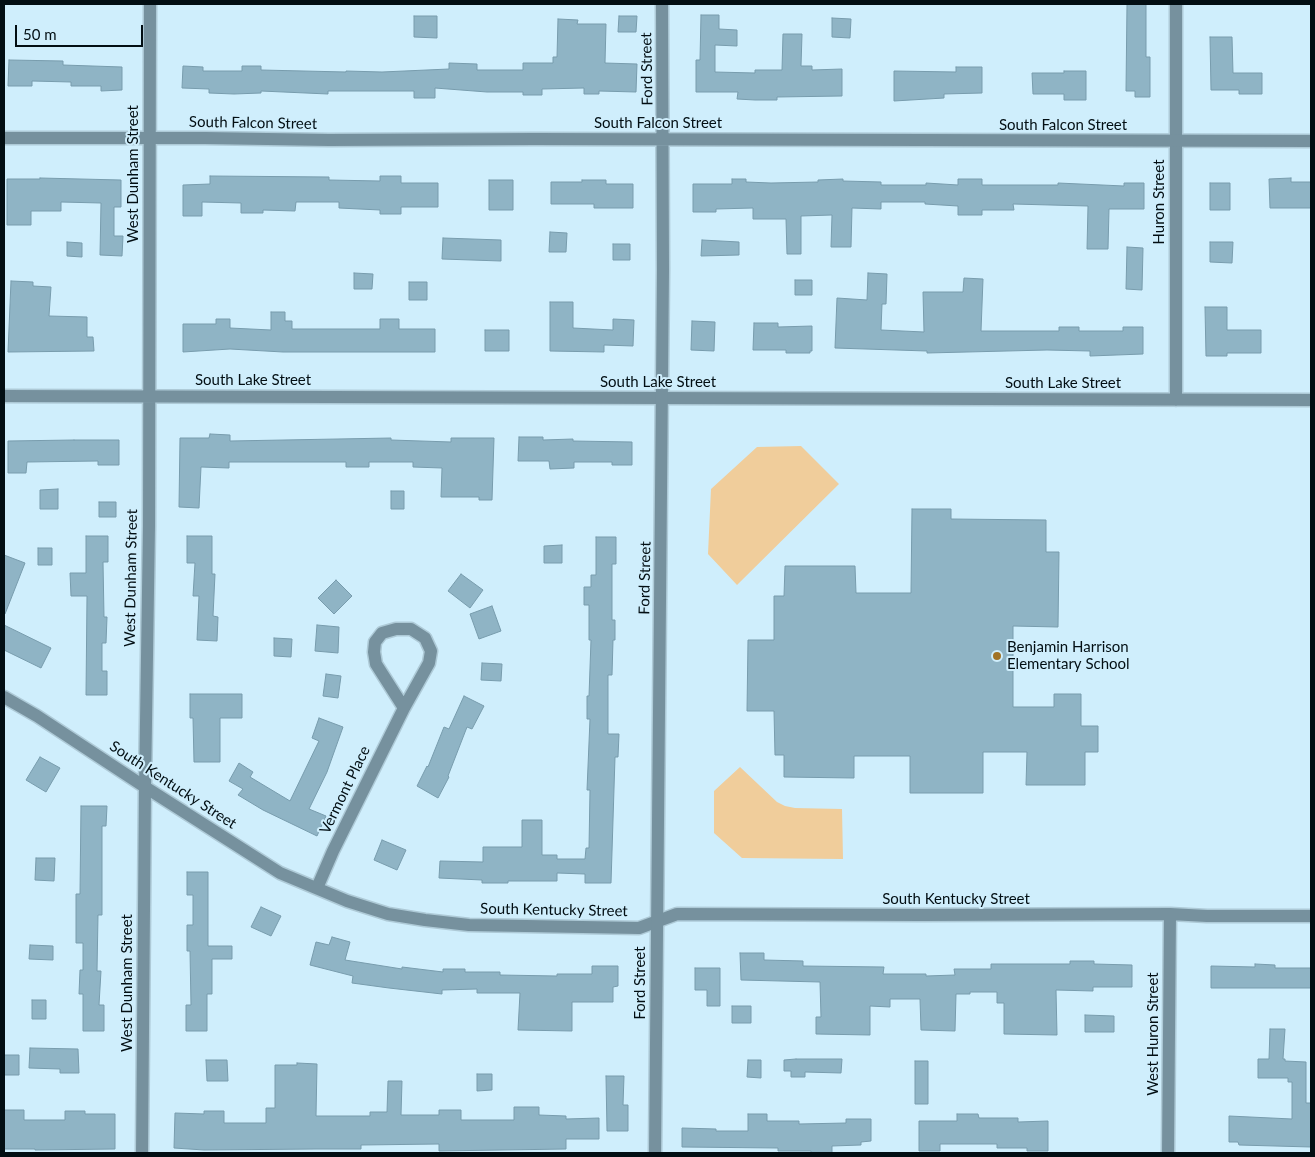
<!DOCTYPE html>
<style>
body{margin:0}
#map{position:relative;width:1315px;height:1157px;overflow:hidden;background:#cfeefc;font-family:Lato,sans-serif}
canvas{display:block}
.frame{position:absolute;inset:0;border:5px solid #020e13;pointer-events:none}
.scale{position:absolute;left:15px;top:25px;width:128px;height:22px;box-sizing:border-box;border:2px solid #020e13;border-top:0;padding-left:6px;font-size:15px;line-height:18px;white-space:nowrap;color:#020e13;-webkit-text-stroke:4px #cfeefc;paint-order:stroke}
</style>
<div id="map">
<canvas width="1315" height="1157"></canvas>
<div class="frame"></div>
<div class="scale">50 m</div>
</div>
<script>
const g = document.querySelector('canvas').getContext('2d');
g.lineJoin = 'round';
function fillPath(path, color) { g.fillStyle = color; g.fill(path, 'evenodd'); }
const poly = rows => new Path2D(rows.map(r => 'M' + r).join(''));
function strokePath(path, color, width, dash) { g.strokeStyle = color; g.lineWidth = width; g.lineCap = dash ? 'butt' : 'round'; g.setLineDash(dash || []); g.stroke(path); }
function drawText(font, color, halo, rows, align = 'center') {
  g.font = font + ' Lato,sans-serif'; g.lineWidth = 4; g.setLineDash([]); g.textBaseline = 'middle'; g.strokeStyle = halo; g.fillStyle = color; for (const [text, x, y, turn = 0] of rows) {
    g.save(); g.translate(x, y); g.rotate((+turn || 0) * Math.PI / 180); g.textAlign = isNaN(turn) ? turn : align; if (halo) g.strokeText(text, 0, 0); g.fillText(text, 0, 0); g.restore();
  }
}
const green = poly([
 [801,446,839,484,737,585,708,554,711,489,757,447],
 [740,767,777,802,785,806,795,808,842,809,843,859,742,858,714,833,714,791]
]);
const building = poly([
 [1127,4,1146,4,1146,57,1150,57,1150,97,1135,97,1135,91,1126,91,1127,4],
 [701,15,719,15,719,29,737,30,737,46,715,45,715,72,755,73,755,70,782,70,783,34,802,34,801,66,812,66,812,70,842,69,842,96,777,97,777,100,755,100,737,99,738,92,696,92,696,60,700,60,701,15],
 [414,16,437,16,437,38,414,37,414,16],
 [619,16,637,16,636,32,618,32,619,16],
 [832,18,851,19,850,38,832,37,832,18],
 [558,19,578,20,577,24,606,24,605,63,637,64,636,92,599,91,599,94,584,94,584,88,542,89,542,95,523,95,523,92,487,92,435,88,435,98,414,98,414,91,328,91,328,94,261,91,261,93,234,94,209,93,209,89,182,88,183,66,203,67,203,71,242,71,242,66,261,66,261,70,346,72,346,71,382,72,449,69,449,63,477,64,477,70,523,70,523,63,553,63,553,57,557,57,558,19],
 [1210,37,1232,37,1233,73,1262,73,1262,94,1239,94,1239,90,1211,90,1210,37],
 [9,60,63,61,63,65,122,67,122,90,101,91,101,86,71,86,71,82,32,81,32,86,8,86,9,60],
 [956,67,982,67,982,93,944,94,944,98,894,101,894,71,956,72,956,67],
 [1064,71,1086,71,1086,100,1064,100,1064,94,1033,94,1032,73,1064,73,1064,71],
 [210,176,329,177,329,180,380,181,380,176,401,176,401,183,438,183,438,207,401,207,401,214,380,214,380,210,339,208,339,202,296,202,295,211,263,210,263,213,241,213,241,203,202,202,202,216,183,216,183,185,210,184,210,176],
 [40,178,121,180,121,207,114,207,114,236,123,236,122,256,100,255,101,203,61,202,61,211,31,211,31,225,7,225,7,179,40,179,40,178],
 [1291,178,1291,182,1311,182,1311,208,1270,208,1269,179,1291,178],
 [732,179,746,179,746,182,771,183,818,182,818,180,843,179,843,181,881,182,881,185,926,185,926,183,958,185,958,179,982,179,982,185,1058,185,1058,183,1124,186,1124,183,1144,183,1144,209,1109,209,1108,249,1087,249,1088,206,1013,204,1014,210,982,210,982,215,958,215,958,206,925,204,925,202,881,202,881,209,852,208,851,247,831,247,832,215,801,216,801,254,787,254,786,219,753,219,753,208,716,209,716,212,693,212,693,184,732,184,732,179],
 [489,180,513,180,513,210,489,210,489,180],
 [582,180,606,180,606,184,633,184,633,208,594,208,594,204,551,204,551,182,582,182,582,180],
 [1210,183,1230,183,1230,210,1210,210,1210,183],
 [550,232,567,233,566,252,549,252,550,232],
 [443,238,501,240,501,261,442,259,443,238],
 [702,240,739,242,739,255,701,256,702,240],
 [67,242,82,243,82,257,67,256,67,242],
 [1210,242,1233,242,1232,263,1210,262,1210,242],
 [613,244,630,244,630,260,613,260,613,244],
 [1127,247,1143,248,1142,290,1126,289,1127,247],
 [354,273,373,274,372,289,354,289,354,273],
 [868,273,887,274,886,304,882,304,881,330,924,332,923,292,963,292,964,278,983,279,981,331,1059,331,1059,327,1079,327,1079,331,1123,331,1123,327,1143,327,1143,354,1090,356,1090,351,1047,350,927,353,927,351,835,348,837,298,867,300,868,273],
 [795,280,812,280,812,295,795,295,795,280],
 [11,281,33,282,33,286,51,287,49,316,87,317,87,337,93,337,94,351,8,352,11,281],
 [409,282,427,282,427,300,409,300,409,282],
 [550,302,573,302,573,328,613,330,613,319,634,320,633,346,604,345,604,352,550,351,550,302],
 [1205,307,1227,307,1227,330,1261,330,1261,353,1227,353,1227,356,1206,356,1205,307],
 [271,312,285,312,285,321,292,321,292,329,380,329,380,319,399,319,399,329,435,329,435,352,283,352,230,349,183,352,183,324,216,324,216,319,230,319,230,328,271,330,271,312],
 [692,321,715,322,714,351,691,350,692,321],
 [754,323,778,323,778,327,812,326,812,351,810,351,810,353,786,353,786,350,753,350,754,323],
 [485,330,509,330,509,351,485,351,485,330],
 [210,434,230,435,230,441,391,438,391,440,451,442,451,438,494,438,492,500,479,500,479,497,441,497,442,468,413,467,413,462,369,462,369,467,346,467,346,462,229,462,229,468,201,467,199,508,179,507,180,438,209,438,210,434],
 [519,437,543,437,543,440,573,439,573,441,632,442,632,465,612,465,612,462,574,462,574,468,550,469,549,461,518,461,519,437],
 [74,440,119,440,119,465,98,465,98,461,27,462,26,473,8,473,8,441,74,440],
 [58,489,58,509,40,509,40,490,58,489],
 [391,491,404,491,404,509,391,509,391,491],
 [99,502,116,502,116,517,99,517,99,502],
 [912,509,951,509,951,519,1046,520,1046,552,1059,552,1058,627,1013,626,1013,707,1054,707,1054,694,1081,694,1081,726,1098,726,1098,752,1085,752,1085,785,1026,785,1027,752,983,752,983,793,910,793,910,756,854,756,854,778,784,777,784,755,775,755,774,711,747,711,748,640,774,640,774,596,784,596,785,566,855,566,856,593,911,593,912,509],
 [86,536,108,536,108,562,103,562,104,617,107,617,106,643,102,643,102,671,107,671,107,695,86,695,87,596,71,596,70,573,86,573,86,536],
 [187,536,212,536,212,574,215,574,213,616,218,617,217,641,197,640,199,596,193,596,195,563,187,563,187,536],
 [596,537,616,537,616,564,612,564,612,620,615,620,615,640,613,640,612,675,608,675,608,734,619,734,618,757,615,757,611,883,585,883,585,874,557,873,557,881,508,881,508,883,482,883,482,880,439,878,440,861,483,862,483,847,522,847,522,820,542,820,542,855,557,855,557,859,585,859,586,848,589,848,590,790,587,790,590,719,587,719,587,696,589,696,591,640,589,640,589,605,584,605,584,587,591,587,591,575,596,575,596,537],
 [562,545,562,563,544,563,544,546,562,545],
 [38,548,52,548,52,565,38,565,38,548],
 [4,555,25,563,5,614,4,614,4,555],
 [461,574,483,590,470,608,448,591,461,574],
 [336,580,352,596,334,614,318,598,336,580],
 [492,606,501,631,479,639,470,614,492,606],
 [4,625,51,648,41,668,4,650,4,625],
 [317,625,339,627,338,653,315,651,317,625],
 [274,638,292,639,291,657,274,656,274,638],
 [482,663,502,664,501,681,481,680,482,663],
 [326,674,341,676,338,698,323,696,326,674],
 [190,694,242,694,242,718,220,718,220,762,194,762,193,718,190,718,190,694],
 [464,696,484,706,472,729,467,727,448,776,449,777,438,798,417,786,427,766,428,767,444,727,449,729,464,696],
 [319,718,343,727,327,772,309,809,326,816,317,836,263,810,238,795,243,789,229,781,239,763,253,772,250,777,290,801,319,741,312,738,319,718],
 [40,757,60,768,46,792,26,780,40,757],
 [81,806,107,806,106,826,102,826,102,915,98,915,97,971,101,971,99,1005,104,1005,104,1031,83,1031,83,994,79,994,80,970,83,970,83,943,76,943,76,894,80,894,81,806],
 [382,840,406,850,397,870,374,860,382,840],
 [36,858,55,858,54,881,35,880,36,858],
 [187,872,208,872,208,946,232,946,232,959,212,959,212,994,207,994,207,1031,186,1031,186,1005,191,1005,190,951,187,951,187,925,193,925,193,895,187,895,187,872],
 [261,907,281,916,271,936,251,927,261,907],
 [332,937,350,942,345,960,402,969,402,967,443,972,443,969,465,969,465,972,500,972,500,975,557,976,557,974,592,974,592,966,618,966,618,986,613,987,613,1002,572,1002,572,1031,518,1030,520,993,477,993,477,989,442,990,442,994,389,988,352,983,353,976,310,965,316,942,329,945,332,937],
 [30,945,53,946,53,960,29,959,30,945],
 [740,953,764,953,764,960,803,961,803,966,884,967,883,974,926,974,926,976,955,975,954,969,991,969,991,964,1070,964,1070,961,1094,961,1094,964,1132,965,1132,987,1093,987,1093,991,1056,990,1057,1035,1004,1034,1004,1003,997,1003,997,992,970,992,970,994,956,994,955,1031,921,1030,920,999,890,999,890,1007,870,1006,870,1035,816,1034,816,1017,821,1017,820,982,741,980,740,953],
 [1255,964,1275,965,1275,968,1311,968,1311,988,1211,988,1211,966,1255,967,1255,964],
 [695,968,720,968,720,1006,707,1006,707,990,695,990,695,968],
 [32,1000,46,1000,46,1019,32,1019,32,1000],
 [732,1006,751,1006,751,1023,732,1023,732,1006],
 [1085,1015,1114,1016,1114,1032,1085,1032,1085,1015],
 [1270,1029,1285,1029,1283,1059,1285,1059,1285,1061,1306,1062,1306,1103,1311,1103,1311,1147,1239,1145,1238,1142,1229,1142,1229,1116,1292,1119,1292,1082,1288,1082,1288,1078,1258,1078,1258,1059,1269,1059,1270,1029],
 [30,1048,78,1049,79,1073,60,1073,60,1069,29,1068,30,1048],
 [4,1055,19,1055,19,1075,4,1075,4,1055],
 [796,1059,842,1059,841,1073,805,1072,805,1077,791,1077,791,1071,784,1071,784,1060,796,1059],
 [206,1060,227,1060,228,1081,207,1081,206,1060],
 [748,1060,761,1060,761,1078,747,1077,748,1060],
 [915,1061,928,1061,928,1104,915,1104,915,1061],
 [297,1063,317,1064,316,1116,370,1116,370,1112,387,1112,388,1081,402,1081,401,1115,439,1115,439,1110,461,1110,461,1120,514,1120,514,1107,539,1107,539,1115,566,1116,566,1119,599,1118,599,1139,566,1139,566,1149,439,1151,439,1144,361,1145,361,1149,316,1149,204,1150,174,1148,175,1113,204,1114,204,1111,224,1111,224,1123,266,1123,266,1108,275,1108,275,1065,297,1065,297,1063],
 [477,1074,492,1074,492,1090,477,1091,477,1074],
 [606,1076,624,1076,623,1105,628,1105,628,1131,607,1131,606,1076],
 [4,1110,24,1110,24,1120,65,1120,65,1111,85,1111,85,1114,115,1114,115,1149,35,1150,35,1149,4,1149,4,1110],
 [748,1114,767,1114,767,1121,799,1121,799,1124,846,1123,846,1119,871,1119,871,1141,861,1142,861,1145,832,1146,832,1153,811,1153,811,1151,778,1151,778,1148,682,1147,682,1128,716,1129,716,1131,748,1131,748,1114],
 [957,1114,978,1114,979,1118,1018,1118,1018,1122,1048,1121,1048,1151,1027,1151,1027,1148,997,1148,997,1144,940,1144,940,1151,919,1151,919,1121,957,1121,957,1114]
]);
const minor = poly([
 [4,396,1311,400],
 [1176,400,1176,4],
 [4,697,37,716,145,787,280,873,347,901,388,914,425,920,469,925,639,928,677,914,921,915,1170,914,1207,916,1311,916],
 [317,888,333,851,404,708,429,663,431,651,425,638,411,629,396,629,382,633,375,642,374,652,376,664,404,708],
 [142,1153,145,787,149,526,150,4],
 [1168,1153,1170,914]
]);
const tertiary = poly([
 [4,138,205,138,329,140,534,139,1311,141],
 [655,1153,663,270,662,4]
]);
const markers = [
 [997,656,5,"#a17326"]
];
const streetNames = [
 ["Ford Street",647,69,-91],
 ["South Falcon Street",253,123,1],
 ["South Falcon Street",658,123],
 ["South Falcon Street",1063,125],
 ["West Dunham Street",133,174,-90],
 ["Huron Street",1159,202,-90],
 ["South Lake Street",253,380],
 ["South Lake Street",658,382],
 ["South Lake Street",1063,383],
 ["West Dunham Street",131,578,-89],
 ["Ford Street",645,578,-89],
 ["South Kentucky Street",173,785,33],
 ["Vermont Place",345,790,-64],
 ["South Kentucky Street",956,899],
 ["South Kentucky Street",554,910,1],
 ["West Dunham Street",127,983,-90],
 ["Ford Street",640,983,-90],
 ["West Huron Street",1153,1034,-90]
];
const poiNames = [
 ["Benjamin Harrison",1007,647],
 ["Elementary School",1007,664]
];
fillPath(green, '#f0cd9b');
fillPath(building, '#8fb4c5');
strokePath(building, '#789cad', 1);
strokePath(minor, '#aecad7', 15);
strokePath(tertiary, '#aecad7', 15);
strokePath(minor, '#76919e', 12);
strokePath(tertiary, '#76919e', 12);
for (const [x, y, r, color] of markers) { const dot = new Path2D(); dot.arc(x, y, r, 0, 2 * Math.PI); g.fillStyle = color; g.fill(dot); strokePath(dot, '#cfeefc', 2); }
drawText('15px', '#020e13', '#cfeefc', streetNames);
drawText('15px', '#020e13', '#cfeefc', poiNames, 'left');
</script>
